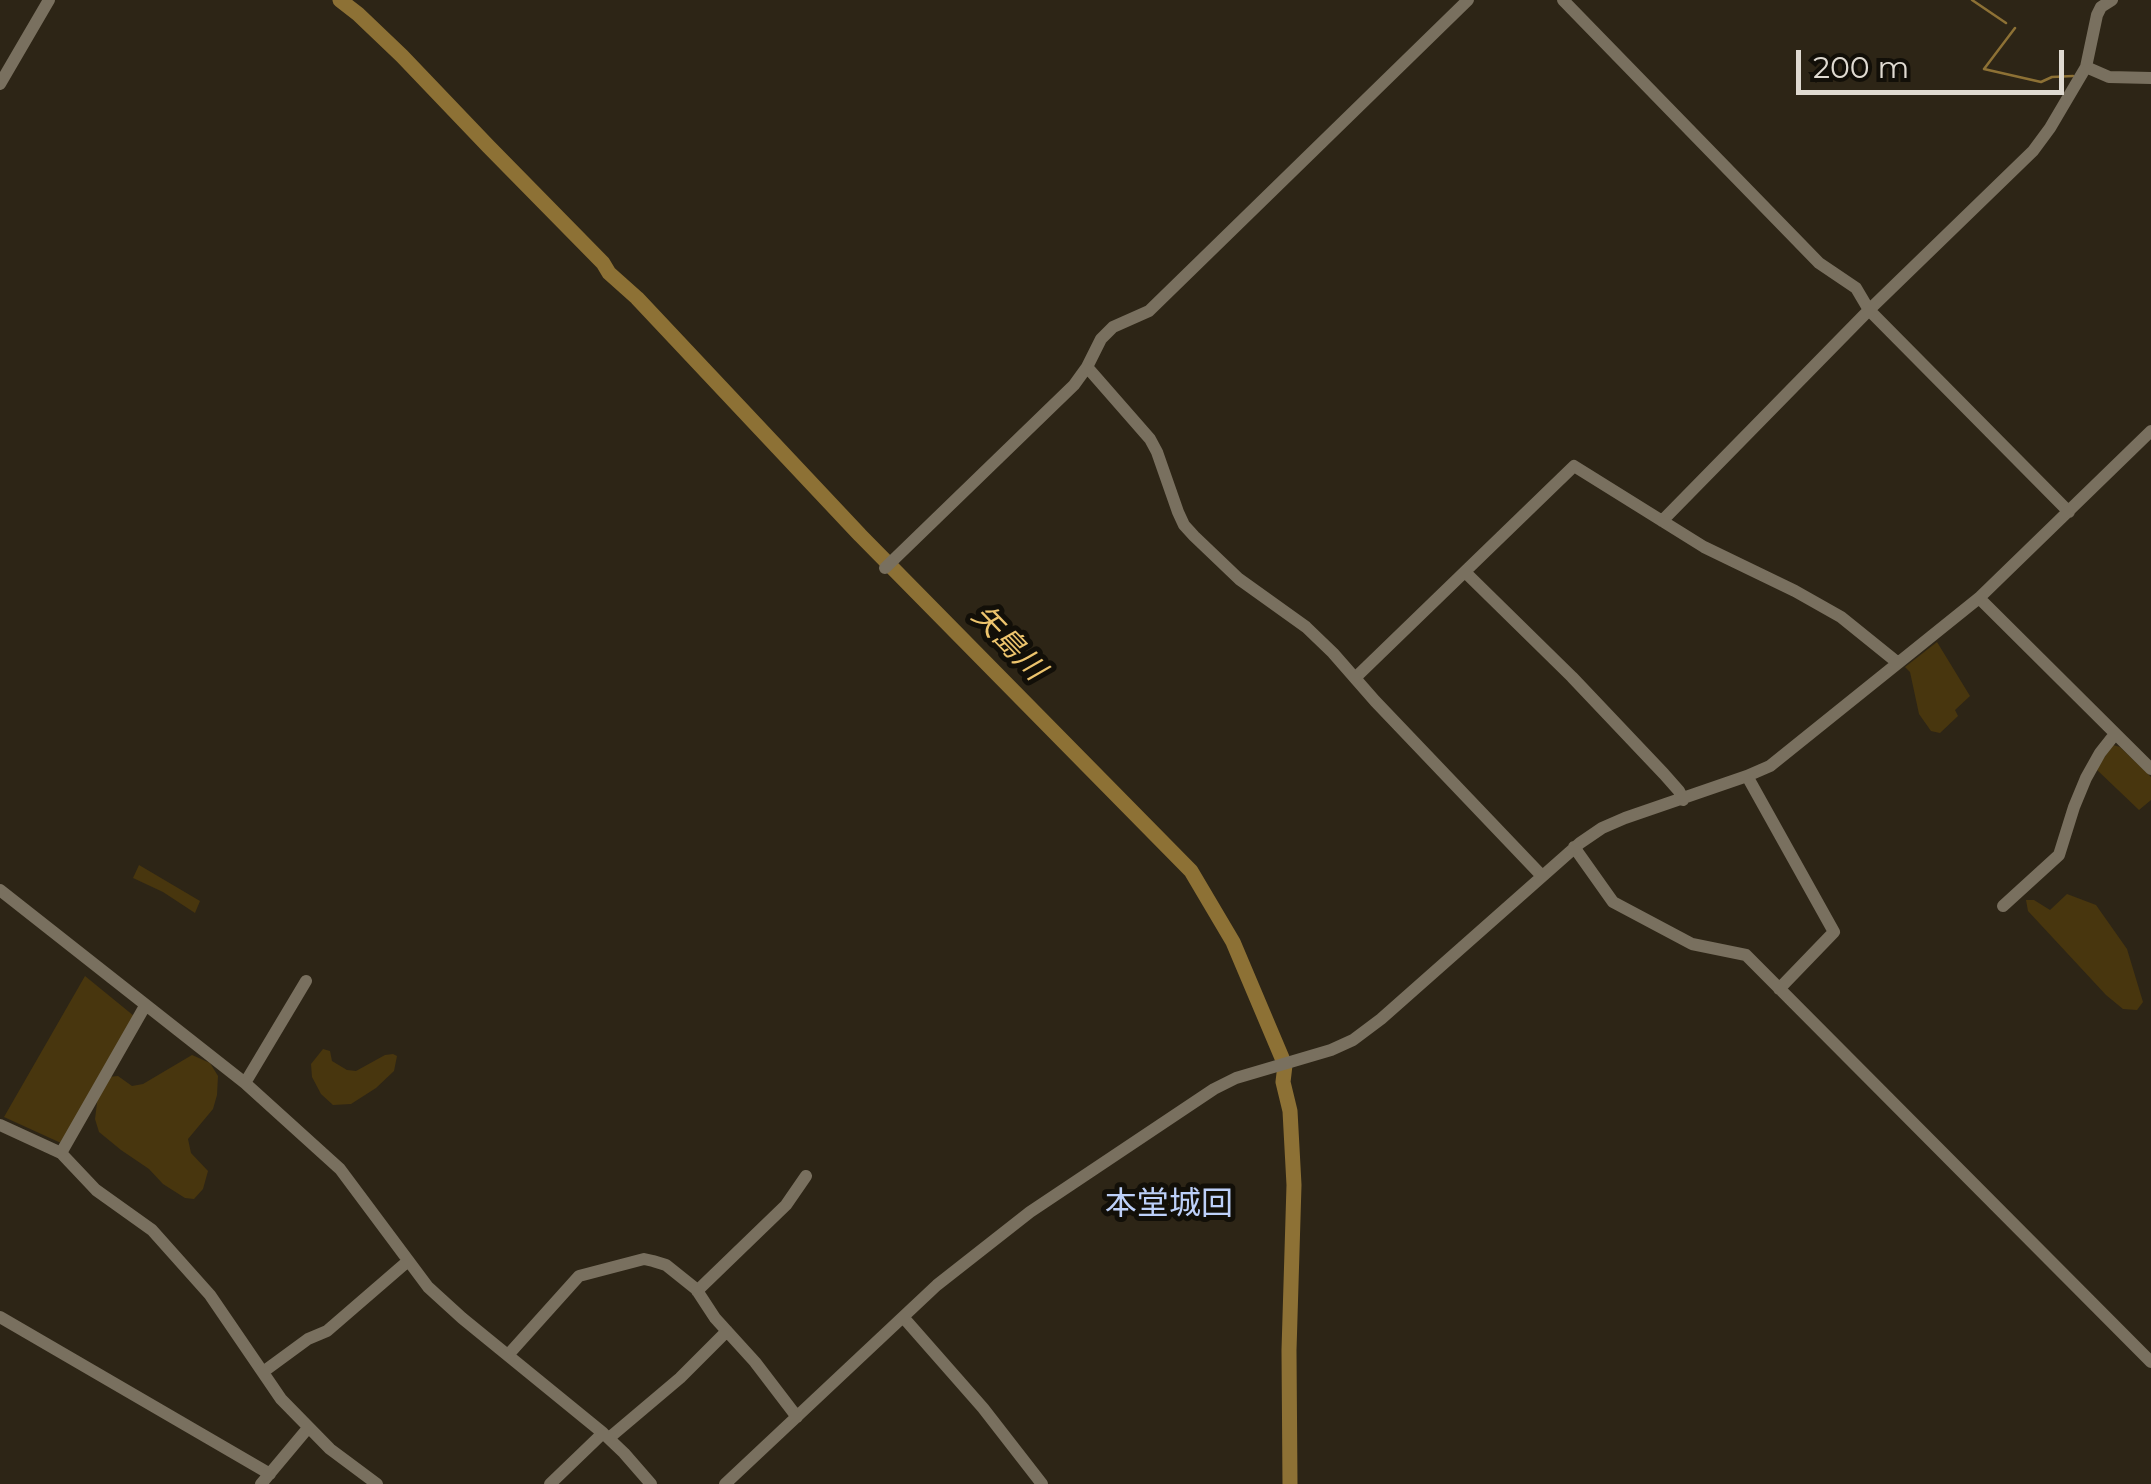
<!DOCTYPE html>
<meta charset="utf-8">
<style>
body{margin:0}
#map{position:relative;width:2151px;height:1484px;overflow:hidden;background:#2d2516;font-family:Montserrat,sans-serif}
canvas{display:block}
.scale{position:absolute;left:1796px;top:50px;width:268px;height:45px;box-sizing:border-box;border:5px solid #dfdad1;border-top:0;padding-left:12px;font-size:30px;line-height:35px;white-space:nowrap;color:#dfdad1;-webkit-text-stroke:8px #120f08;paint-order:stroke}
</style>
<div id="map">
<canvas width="2151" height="1484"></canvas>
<div class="scale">200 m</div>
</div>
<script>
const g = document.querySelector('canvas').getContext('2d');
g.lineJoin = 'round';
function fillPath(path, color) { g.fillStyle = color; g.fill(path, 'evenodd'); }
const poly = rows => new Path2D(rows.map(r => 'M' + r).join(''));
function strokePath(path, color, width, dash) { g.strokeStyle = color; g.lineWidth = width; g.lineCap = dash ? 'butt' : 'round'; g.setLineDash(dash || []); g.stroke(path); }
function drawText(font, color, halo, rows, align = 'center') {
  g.font = font + ' Montserrat,"Noto Sans JP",sans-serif'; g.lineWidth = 10; g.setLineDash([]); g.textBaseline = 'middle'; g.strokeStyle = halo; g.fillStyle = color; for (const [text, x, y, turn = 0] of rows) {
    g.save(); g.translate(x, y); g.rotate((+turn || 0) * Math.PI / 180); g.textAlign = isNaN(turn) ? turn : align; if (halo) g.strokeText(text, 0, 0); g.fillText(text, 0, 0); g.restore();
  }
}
const green = poly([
 [1937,642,1970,696,1955,710,1958,716,1940,733,1931,731,1919,714,1910,672,1905,667],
 [2113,745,2120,747,2151,777,2151,800,2139,810,2096,769],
 [139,865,200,901,195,913,163,892,133,878],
 [2067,894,2096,905,2127,949,2143,1002,2137,1010,2123,1009,2106,995,2028,911,2026,900,2034,900,2050,910],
 [85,976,134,1016,61,1143,4,1117],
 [323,1049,330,1051,332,1061,347,1070,356,1071,385,1055,393,1054,397,1056,394,1071,376,1088,351,1104,333,1105,321,1094,312,1077,311,1064],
 [192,1055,210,1063,218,1076,217,1095,213,1109,188,1139,191,1153,208,1171,203,1189,194,1199,185,1198,163,1184,149,1169,121,1150,99,1132,95,1119,98,1095,108,1077,118,1076,132,1086,143,1084]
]);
const stream = poly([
 [1972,0,2006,23],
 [2015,28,1984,69,2041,82,2052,77,2073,76]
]);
const river = poly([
 [340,0,358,14,402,56,488,146,603,263,609,273,637,298,860,535,1191,871,1233,942,1285,1065,1283,1082,1290,1111,1294,1185,1289,1350,1290,1484]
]);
const minor = poly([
 [1563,0,1819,263,1856,288,1869,310,2069,512],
 [2086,67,2109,77,2151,78],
 [0,84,49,0],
 [1087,367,1150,439,1157,452,1178,512,1184,525,1194,536,1239,579,1306,627,1333,653,1375,701,1542,876],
 [1662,521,1869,310,2033,151,2050,128,2086,67,2097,15,2101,7,2112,0],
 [885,568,1074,385,1087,367,1101,339,1113,327,1149,311,1468,0],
 [1465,572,1572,677,1664,774,1679,791,1683,800],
 [1979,598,2151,769],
 [1355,678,1574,466,1704,547,1795,591,1841,617,1898,663],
 [1747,776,1834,932,1779,989],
 [1574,847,1613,902,1692,944,1746,955,2151,1362],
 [0,890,245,1083,340,1169,428,1287,462,1318,603,1433,624,1453,651,1484],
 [2003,906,2059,855,2074,807,2086,778,2100,753,2115,734],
 [245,1083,306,981],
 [0,1125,61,1153,96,1190,152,1230,210,1295,281,1399,330,1449,377,1484],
 [61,1153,145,1006],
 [697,1291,786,1205,806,1176],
 [0,1317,270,1474],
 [903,1317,983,1408,1042,1484],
 [508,1355,579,1276,644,1259,653,1261,666,1265,696,1289,715,1318,755,1362,797,1417],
 [263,1372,308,1339,327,1331,408,1261],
 [609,1438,680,1378,727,1331],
 [261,1484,308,1428],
 [550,1484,603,1433],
 [725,1484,937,1285,1030,1212,1214,1089,1236,1078,1331,1050,1353,1040,1381,1019,1580,843,1602,828,1625,818,1747,776,1770,766,1979,598,2151,431]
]);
const waterNames = [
 ["矢島川",1008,643,46]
];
const quarterNames = [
 ["本堂城回",1169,1205]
];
fillPath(green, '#48360e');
strokePath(stream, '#8d7135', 2.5);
strokePath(river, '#8d7135', 15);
strokePath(minor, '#79705f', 12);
drawText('italic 30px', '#edc46d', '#120f08', waterNames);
drawText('32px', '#bdd0f9', '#120f08', quarterNames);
</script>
